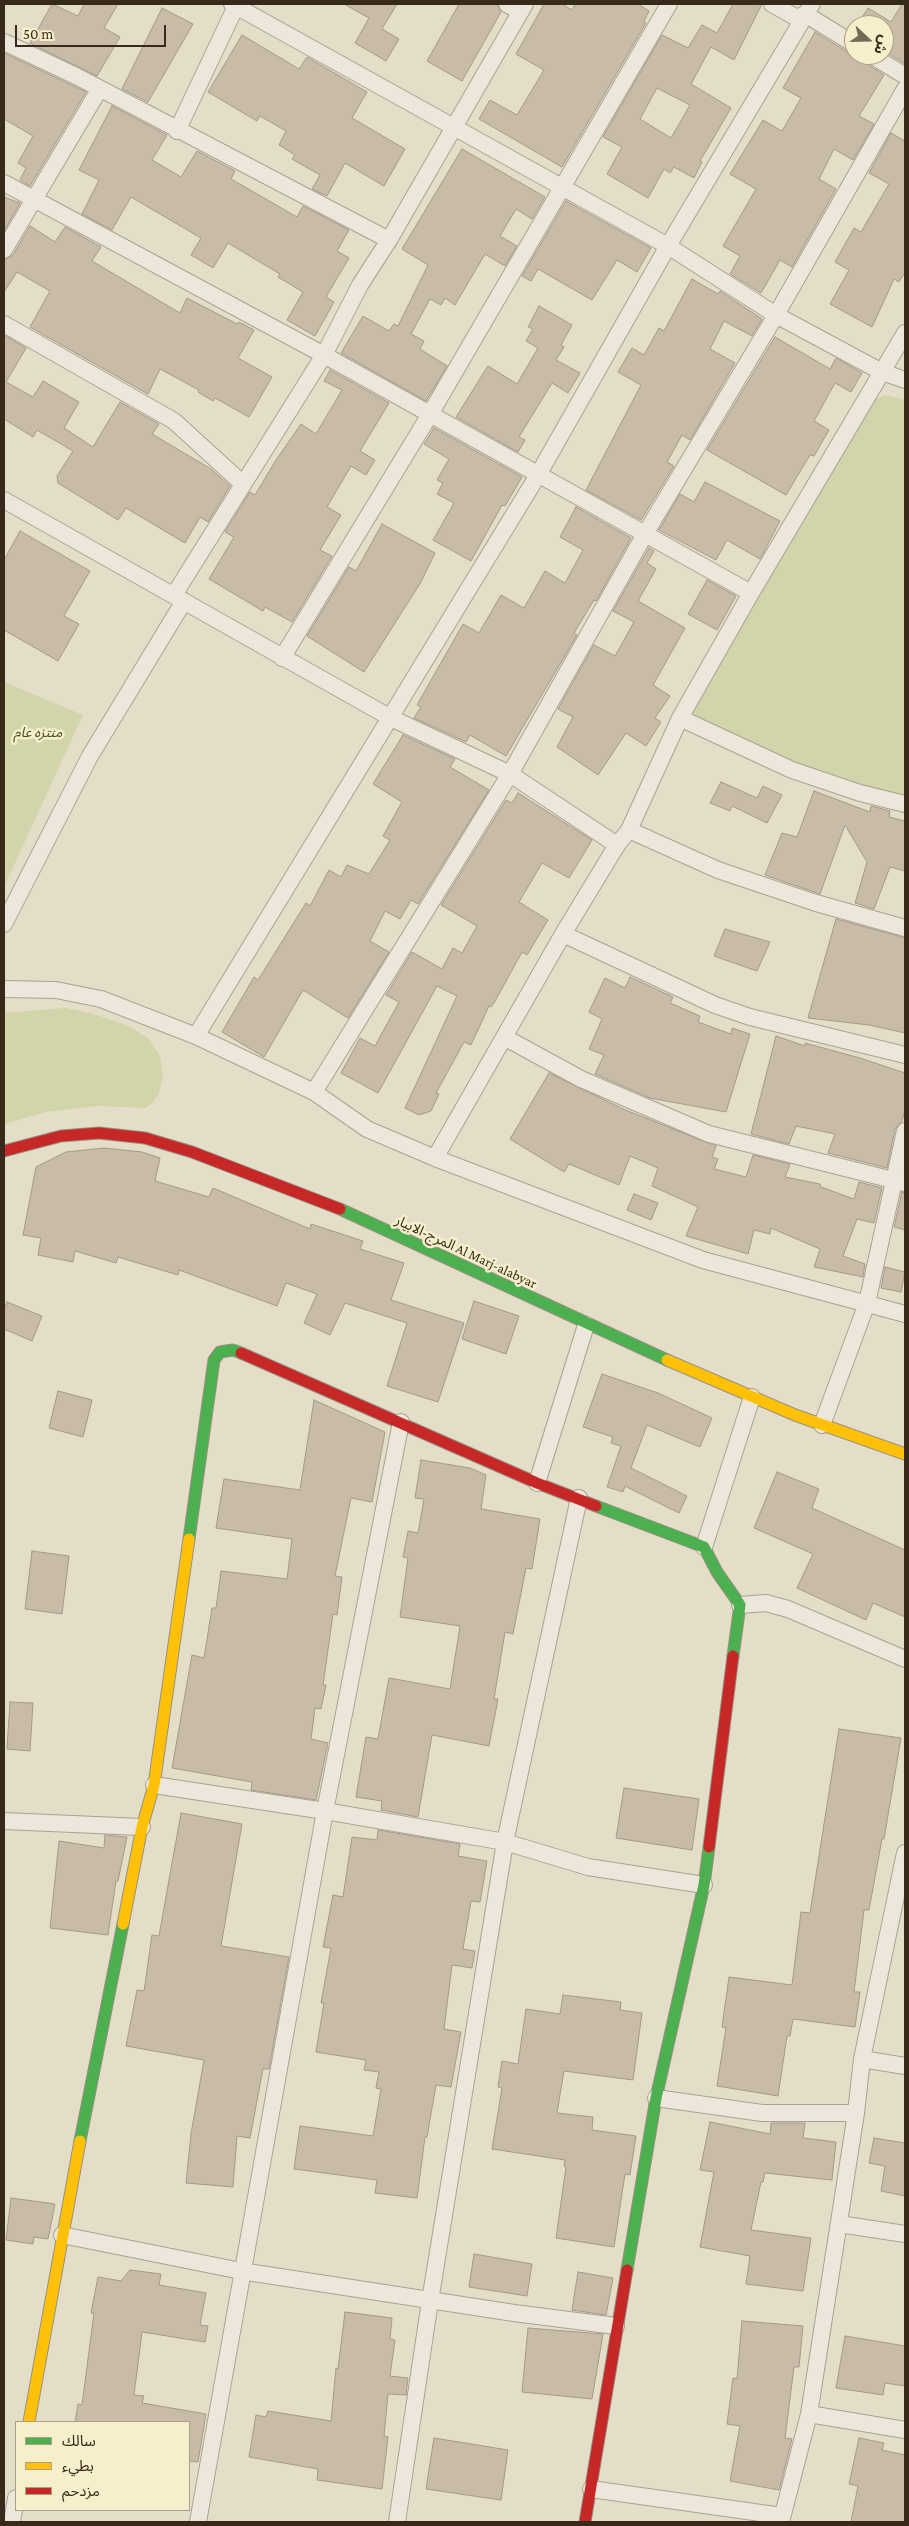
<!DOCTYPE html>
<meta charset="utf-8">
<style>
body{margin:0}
#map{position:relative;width:909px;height:2526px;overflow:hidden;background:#e4dec8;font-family:"Crimson Pro","Noto Sans Arabic",serif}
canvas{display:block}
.frame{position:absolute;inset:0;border:5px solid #372a1a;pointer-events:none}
.legend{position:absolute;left:15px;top:2421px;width:175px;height:90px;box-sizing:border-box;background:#f7eecc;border:1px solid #aaa085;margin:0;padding:6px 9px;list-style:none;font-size:15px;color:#372a1a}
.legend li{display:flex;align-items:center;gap:10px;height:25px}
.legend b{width:25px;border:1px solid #aaa085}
.north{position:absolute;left:844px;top:15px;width:50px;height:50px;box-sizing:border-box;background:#f7eecc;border:1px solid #aaa085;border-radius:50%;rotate:111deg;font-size:14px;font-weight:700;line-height:20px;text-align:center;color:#372a1a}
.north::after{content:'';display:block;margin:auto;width:18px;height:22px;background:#746957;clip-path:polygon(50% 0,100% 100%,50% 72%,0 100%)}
.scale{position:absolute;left:15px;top:25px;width:151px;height:22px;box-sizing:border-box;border:2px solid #372a1a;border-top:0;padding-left:6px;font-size:15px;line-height:18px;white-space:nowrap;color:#372a1a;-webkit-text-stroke:4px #f7eecc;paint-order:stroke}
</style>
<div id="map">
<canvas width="909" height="2526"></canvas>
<div class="frame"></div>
<ul class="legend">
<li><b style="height:6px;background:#4caf50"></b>سالك</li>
<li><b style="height:6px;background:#ffc107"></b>بطيء</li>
<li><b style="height:6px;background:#c62828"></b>مزدحم</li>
</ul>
<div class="north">ش</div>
<div class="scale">50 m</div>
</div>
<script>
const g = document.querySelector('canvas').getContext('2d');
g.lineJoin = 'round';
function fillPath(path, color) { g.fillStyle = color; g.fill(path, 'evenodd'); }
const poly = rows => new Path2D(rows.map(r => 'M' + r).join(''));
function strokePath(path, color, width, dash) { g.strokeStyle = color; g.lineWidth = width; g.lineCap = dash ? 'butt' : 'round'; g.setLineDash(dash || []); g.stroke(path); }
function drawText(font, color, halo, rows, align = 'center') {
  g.font = font + ' "Crimson Pro","Noto Sans Arabic",serif'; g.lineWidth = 5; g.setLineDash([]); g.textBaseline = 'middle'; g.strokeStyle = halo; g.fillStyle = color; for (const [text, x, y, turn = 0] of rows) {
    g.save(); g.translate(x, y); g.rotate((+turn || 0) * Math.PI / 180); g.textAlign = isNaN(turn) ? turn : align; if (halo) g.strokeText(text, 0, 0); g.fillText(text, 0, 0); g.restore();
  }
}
const green = poly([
 [885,395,905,400,905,796,876,789,782,760,692,718,690,710,868,402],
 [4,682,83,715,4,887],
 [65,1008,91,1013,129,1026,149,1039,160,1056,163,1074,159,1093,153,1102,146,1108,97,1106,46,1112,4,1124,4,1013]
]);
const building = poly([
 [52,4,78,16,84,4,118,4,104,28,120,37,97,76,30,43,52,4],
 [344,4,397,4,382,29,399,39,386,61,355,43,369,18,344,4],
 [459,4,497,4,501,12,462,81,427,61,459,4],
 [544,4,562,4,572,10,575,4,638,4,649,11,644,21,646,23,562,167,479,119,490,100,517,115,544,70,516,54,544,4],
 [733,4,762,4,734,60,711,47,691,84,731,108,700,161,702,162,694,178,674,167,670,173,664,169,648,198,607,174,622,147,603,137,662,35,688,48,702,25,717,33,733,4],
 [657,88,690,105,671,138,640,119,657,88],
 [902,4,905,4,905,64,884,51,884,25,857,25,868,8,891,22,902,4],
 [162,8,193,24,148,102,122,89,162,8],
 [815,32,849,53,861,55,865,63,884,75,859,116,874,124,853,160,834,149,819,179,836,189,792,267,780,260,761,293,730,274,740,256,723,246,756,189,730,174,763,120,782,131,801,98,783,88,815,32],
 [242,35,299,69,307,57,367,92,352,118,405,149,384,186,345,163,327,196,312,189,320,175,292,159,295,155,279,145,286,131,260,116,257,121,208,92,242,35],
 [4,53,86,92,30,186,20,180,26,168,18,163,33,136,4,119,4,53],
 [112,106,167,135,152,160,181,177,197,151,235,171,231,179,297,217,303,206,349,230,337,251,349,258,326,297,334,302,315,336,287,320,303,292,278,277,280,274,228,243,213,268,191,255,201,238,131,197,112,230,82,214,99,180,79,170,112,106],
 [891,133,905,141,905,272,899,282,894,279,872,327,830,304,849,270,835,262,854,228,861,232,889,184,869,173,891,133],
 [462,149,545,197,532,219,516,209,500,236,517,246,505,266,485,254,455,305,445,298,441,305,430,299,411,334,424,341,420,349,447,366,426,401,341,353,363,316,389,331,394,324,398,326,428,265,402,249,462,149],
 [4,197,20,203,4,231,4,197],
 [566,201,651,248,637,272,617,260,592,300,538,269,531,281,522,276,566,201],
 [30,226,55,242,65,227,101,247,92,261,180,313,187,298,237,324,239,322,254,330,238,358,272,377,249,417,215,398,213,401,198,392,199,390,160,369,148,394,30,327,50,291,17,272,4,292,4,260,13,255,30,226],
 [692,279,718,294,720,291,762,319,752,336,724,321,710,349,735,363,690,440,682,435,667,462,674,466,641,520,586,490,641,385,618,372,632,348,644,355,659,328,664,331,692,279],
 [539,306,572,325,561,345,564,347,556,360,580,373,568,393,552,383,519,437,525,440,518,452,456,417,488,366,517,384,538,348,526,341,533,329,528,327,539,306],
 [4,335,26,348,6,382,33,397,43,381,79,402,64,428,93,447,120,402,159,424,152,434,211,469,230,486,208,522,200,517,185,543,126,508,118,520,58,483,57,476,73,451,37,430,33,437,4,419,4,335],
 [775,337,830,369,836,358,862,373,851,392,835,383,814,421,829,430,814,456,810,455,786,495,707,450,775,337],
 [330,370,389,403,360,451,375,460,366,475,351,466,327,507,341,515,320,550,332,556,292,622,265,607,263,611,209,579,234,537,225,532,250,492,255,495,276,460,301,424,316,434,342,390,324,381,330,370],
 [434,428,522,477,505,506,502,505,471,561,433,540,454,503,437,494,443,483,437,480,449,459,424,444,434,428],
 [705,482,780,521,760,559,727,540,716,560,659,530,680,494,694,502,705,482],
 [576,507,631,538,596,601,594,600,574,633,577,635,506,756,470,735,466,742,414,718,421,707,417,705,463,624,479,633,501,595,524,608,545,571,565,583,583,550,560,537,576,507],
 [382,524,435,553,421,582,364,672,307,636,349,567,356,571,382,524],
 [20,531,90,571,64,616,79,624,58,661,4,630,4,560,20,531],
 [649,548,654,551,647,563,656,569,638,601,685,628,653,685,670,696,655,718,661,722,646,746,626,733,598,775,557,747,573,717,558,709,594,645,615,656,634,622,613,611,649,548],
 [707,580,736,596,717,630,688,614,707,580],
 [403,735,455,759,450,767,489,790,418,904,411,900,400,919,385,911,370,941,389,952,348,1018,303,990,264,1057,222,1032,254,977,258,980,306,903,310,906,329,870,341,877,347,865,369,874,390,840,383,836,402,802,373,784,403,735],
 [721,782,757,798,763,786,782,795,767,823,732,806,730,811,710,803,721,782],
 [814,791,870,812,871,806,883,809,890,811,889,817,905,821,905,871,890,867,874,909,855,903,867,862,845,825,820,894,765,875,782,833,797,837,814,791],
 [518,793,592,840,569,878,542,863,519,902,548,920,527,955,522,952,494,1003,491,1007,489,1006,471,1045,464,1042,436,1093,439,1094,431,1111,419,1115,405,1108,457,996,437,986,378,1093,341,1073,360,1038,375,1046,399,1002,386,995,412,952,442,969,453,948,462,953,477,926,441,905,506,800,512,803,518,793],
 [836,919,905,938,905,1033,869,1025,808,1018,836,919],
 [725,929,770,942,757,971,714,956,725,929],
 [630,977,673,997,670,1003,700,1016,698,1022,731,1034,732,1028,750,1034,726,1112,650,1098,595,1074,604,1055,589,1049,602,1019,589,1012,605,978,625,988,630,977],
 [776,1036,805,1046,805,1043,860,1058,905,1073,905,1110,902,1121,895,1129,887,1168,828,1153,835,1134,796,1126,789,1144,751,1134,776,1036],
 [549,1073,623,1109,716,1146,712,1157,718,1159,714,1169,746,1177,753,1155,790,1164,785,1177,820,1184,821,1187,854,1199,859,1182,882,1188,874,1223,857,1219,843,1256,865,1264,863,1277,814,1267,820,1249,771,1228,770,1234,754,1230,748,1254,686,1236,698,1207,652,1186,658,1168,630,1156,619,1185,569,1164,564,1172,510,1139,549,1073],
 [104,1148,142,1152,160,1158,155,1181,209,1197,213,1188,310,1229,311,1224,363,1241,360,1249,404,1263,391,1300,464,1323,438,1402,387,1386,407,1323,345,1303,330,1335,304,1323,317,1294,286,1283,277,1306,179,1270,178,1275,118,1257,116,1263,75,1251,73,1262,38,1255,41,1238,23,1235,36,1167,66,1152,104,1148],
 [902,1192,905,1193,905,1230,894,1227,902,1192],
 [634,1194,658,1203,651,1220,627,1210,634,1194],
 [885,1267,905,1272,901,1292,881,1288,885,1267],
 [474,1301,519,1316,506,1354,462,1339,474,1301],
 [7,1302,42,1316,32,1341,4,1329,4,1311,7,1302],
 [602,1374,658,1393,712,1418,700,1447,647,1425,631,1468,687,1496,679,1513,625,1486,623,1492,607,1487,621,1446,611,1443,613,1437,583,1427,602,1374],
 [58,1391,92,1400,83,1437,49,1428,58,1391],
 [314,1400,385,1432,372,1502,351,1498,335,1576,342,1577,337,1615,333,1614,323,1685,326,1685,321,1709,315,1708,311,1739,328,1743,316,1800,251,1790,252,1782,172,1768,192,1655,204,1658,212,1608,216,1608,221,1571,287,1579,292,1539,216,1528,224,1479,300,1490,314,1400],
 [421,1460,470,1468,486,1475,481,1509,540,1519,532,1569,526,1568,513,1634,505,1632,494,1699,498,1699,489,1746,432,1735,418,1817,381,1810,382,1801,356,1797,366,1737,378,1739,389,1678,450,1689,460,1626,400,1617,408,1558,403,1557,408,1531,418,1533,424,1499,415,1498,421,1460],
 [777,1472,819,1489,812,1508,905,1550,905,1617,873,1603,866,1620,797,1588,813,1554,754,1528,777,1472],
 [32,1551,69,1556,62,1614,25,1609,32,1551],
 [10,1702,33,1703,30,1751,7,1749,10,1702],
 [839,1729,901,1738,884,1839,882,1839,869,1910,864,1910,854,1992,860,1992,855,2027,793,2019,790,2036,787,2036,778,2096,717,2086,726,2028,722,2027,729,1977,792,1985,801,1912,810,1913,839,1729],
 [624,1788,699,1799,692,1850,616,1838,624,1788],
 [181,1813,242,1824,221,1946,289,1957,269,2069,263,2069,250,2138,237,2136,233,2187,186,2183,191,2134,204,2060,126,2046,137,1990,144,1991,152,1935,159,1936,181,1813],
 [378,1830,460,1844,458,1856,487,1861,480,1902,471,1901,463,1949,475,1951,472,1968,452,1965,444,2029,461,2032,451,2087,436,2085,427,2137,425,2137,417,2198,375,2193,377,2180,294,2169,300,2126,373,2136,381,2089,376,2088,379,2072,364,2070,366,2060,316,2052,324,2003,321,2003,331,1948,323,1947,333,1895,343,1897,352,1837,377,1840,378,1830],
 [105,1835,127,1837,118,1881,116,1881,108,1935,50,1928,59,1841,104,1848,105,1835],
 [563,1995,621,2002,620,2010,642,2013,633,2080,564,2071,557,2113,593,2117,592,2130,636,2136,630,2175,625,2174,614,2247,556,2238,566,2167,564,2166,565,2160,492,2149,502,2088,498,2087,502,2061,518,2064,526,2009,560,2014,563,1995],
 [710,2122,770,2134,771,2123,805,2123,803,2138,836,2142,832,2180,765,2173,763,2182,761,2182,751,2230,811,2238,803,2291,746,2284,750,2256,700,2247,714,2172,700,2170,710,2122],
 [874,2138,905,2143,905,2196,881,2191,885,2166,869,2163,874,2138],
 [11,2198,55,2204,48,2239,34,2237,33,2244,6,2240,11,2198],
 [474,2254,532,2264,527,2296,469,2287,474,2254],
 [130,2270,161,2274,159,2285,206,2293,200,2325,208,2326,205,2342,142,2332,134,2395,144,2396,142,2403,206,2414,198,2462,189,2461,189,2422,75,2422,78,2404,82,2405,94,2313,91,2313,98,2277,121,2281,130,2270],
 [578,2272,613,2278,606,2315,572,2310,578,2272],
 [345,2312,392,2318,390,2339,395,2340,390,2376,408,2378,406,2395,388,2394,384,2436,388,2437,382,2489,317,2480,318,2469,249,2457,256,2415,266,2417,268,2411,331,2421,336,2368,338,2369,345,2312],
 [742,2321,803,2326,799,2367,794,2367,785,2438,792,2439,779,2490,730,2481,740,2426,727,2424,733,2378,737,2379,742,2321],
 [528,2328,603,2334,592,2399,522,2392,528,2328],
 [845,2336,905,2346,905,2386,885,2383,883,2395,836,2388,845,2336],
 [434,2438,508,2450,501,2500,426,2489,434,2438],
 [859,2438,884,2443,882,2450,905,2455,905,2522,851,2522,858,2486,849,2484,859,2438]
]);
const street = poly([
 [232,4,668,246,776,315,882,372,905,380],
 [507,4,520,12],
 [772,4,797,18,805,14,854,44],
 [4,42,78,77,389,240],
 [871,55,905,76],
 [177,131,237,4],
 [4,183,324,355,751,593],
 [4,250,99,90],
 [4,324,174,421,243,484],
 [4,500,391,718,510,774,617,845],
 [174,595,324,355,360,285,389,240,525,4],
 [282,658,429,416,669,4],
 [680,718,792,770,860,793,905,804],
 [629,830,718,870,816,903,905,928],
 [4,924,90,756,184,601],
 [563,934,715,1005,750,1017,905,1055],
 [4,989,56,990,101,999,196,1036,314,1092,367,1129,435,1158,703,1260,905,1314],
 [196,1036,538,475,668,246,812,4],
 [504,1037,581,1079,709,1134,905,1183],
 [314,1092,510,774,645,534,776,315,905,89],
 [435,1158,563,934,617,845,629,830,680,718,751,593,905,333],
 [822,1425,867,1303,905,1131],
 [537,1483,586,1325],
 [704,1547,752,1397],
 [740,1605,766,1603,788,1609,905,1659],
 [154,1785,325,1811,505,1842,588,1867,704,1885],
 [4,1821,142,1827],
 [862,2059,905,2066],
 [656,2098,762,2113,856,2113],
 [839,2224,905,2234],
 [62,2235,241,2271,514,2313,616,2326],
 [809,2414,905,2430],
 [591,2489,782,2516],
 [12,2522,16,2498],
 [198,2522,325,1811,401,1422],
 [397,2522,430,2301,505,1842,579,1498],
 [781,2522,809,2414,856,2113,862,2059,905,1853]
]);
const fast = poly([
 [340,1209,667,1360],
 [596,1506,704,1547,717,1572,740,1605,733,1656],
 [189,1539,214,1360,220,1352,233,1350,241,1353],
 [80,2141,123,1924],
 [627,2270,656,2098,704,1885,709,1847]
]);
const slow = poly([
 [667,1360,795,1415,905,1454],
 [123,1924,142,1827,154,1785,189,1539],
 [29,2422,80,2141]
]);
const jam = poly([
 [4,1151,61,1136,99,1133,145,1138,192,1152,340,1209],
 [241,1353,537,1483,596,1506],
 [709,1847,733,1656],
 [585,2522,627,2270]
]);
const parkNames = [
 ["منتزه عام",38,733]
];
const streetNames = [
 ["المرج-الابيار Al Marj-alabyar",466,1252,25]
];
fillPath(green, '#d2d5a9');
fillPath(building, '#c8bca9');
strokePath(building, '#a49988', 1);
strokePath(street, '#a9a292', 18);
strokePath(fast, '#989182', 13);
strokePath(slow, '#989182', 13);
strokePath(jam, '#989182', 13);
strokePath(street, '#ece7da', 16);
strokePath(fast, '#4caf50', 11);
strokePath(slow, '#ffc107', 11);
strokePath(jam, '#c62828', 11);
drawText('italic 14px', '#445420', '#f7eecc', parkNames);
drawText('14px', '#372a1a', '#f7eecc', streetNames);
</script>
